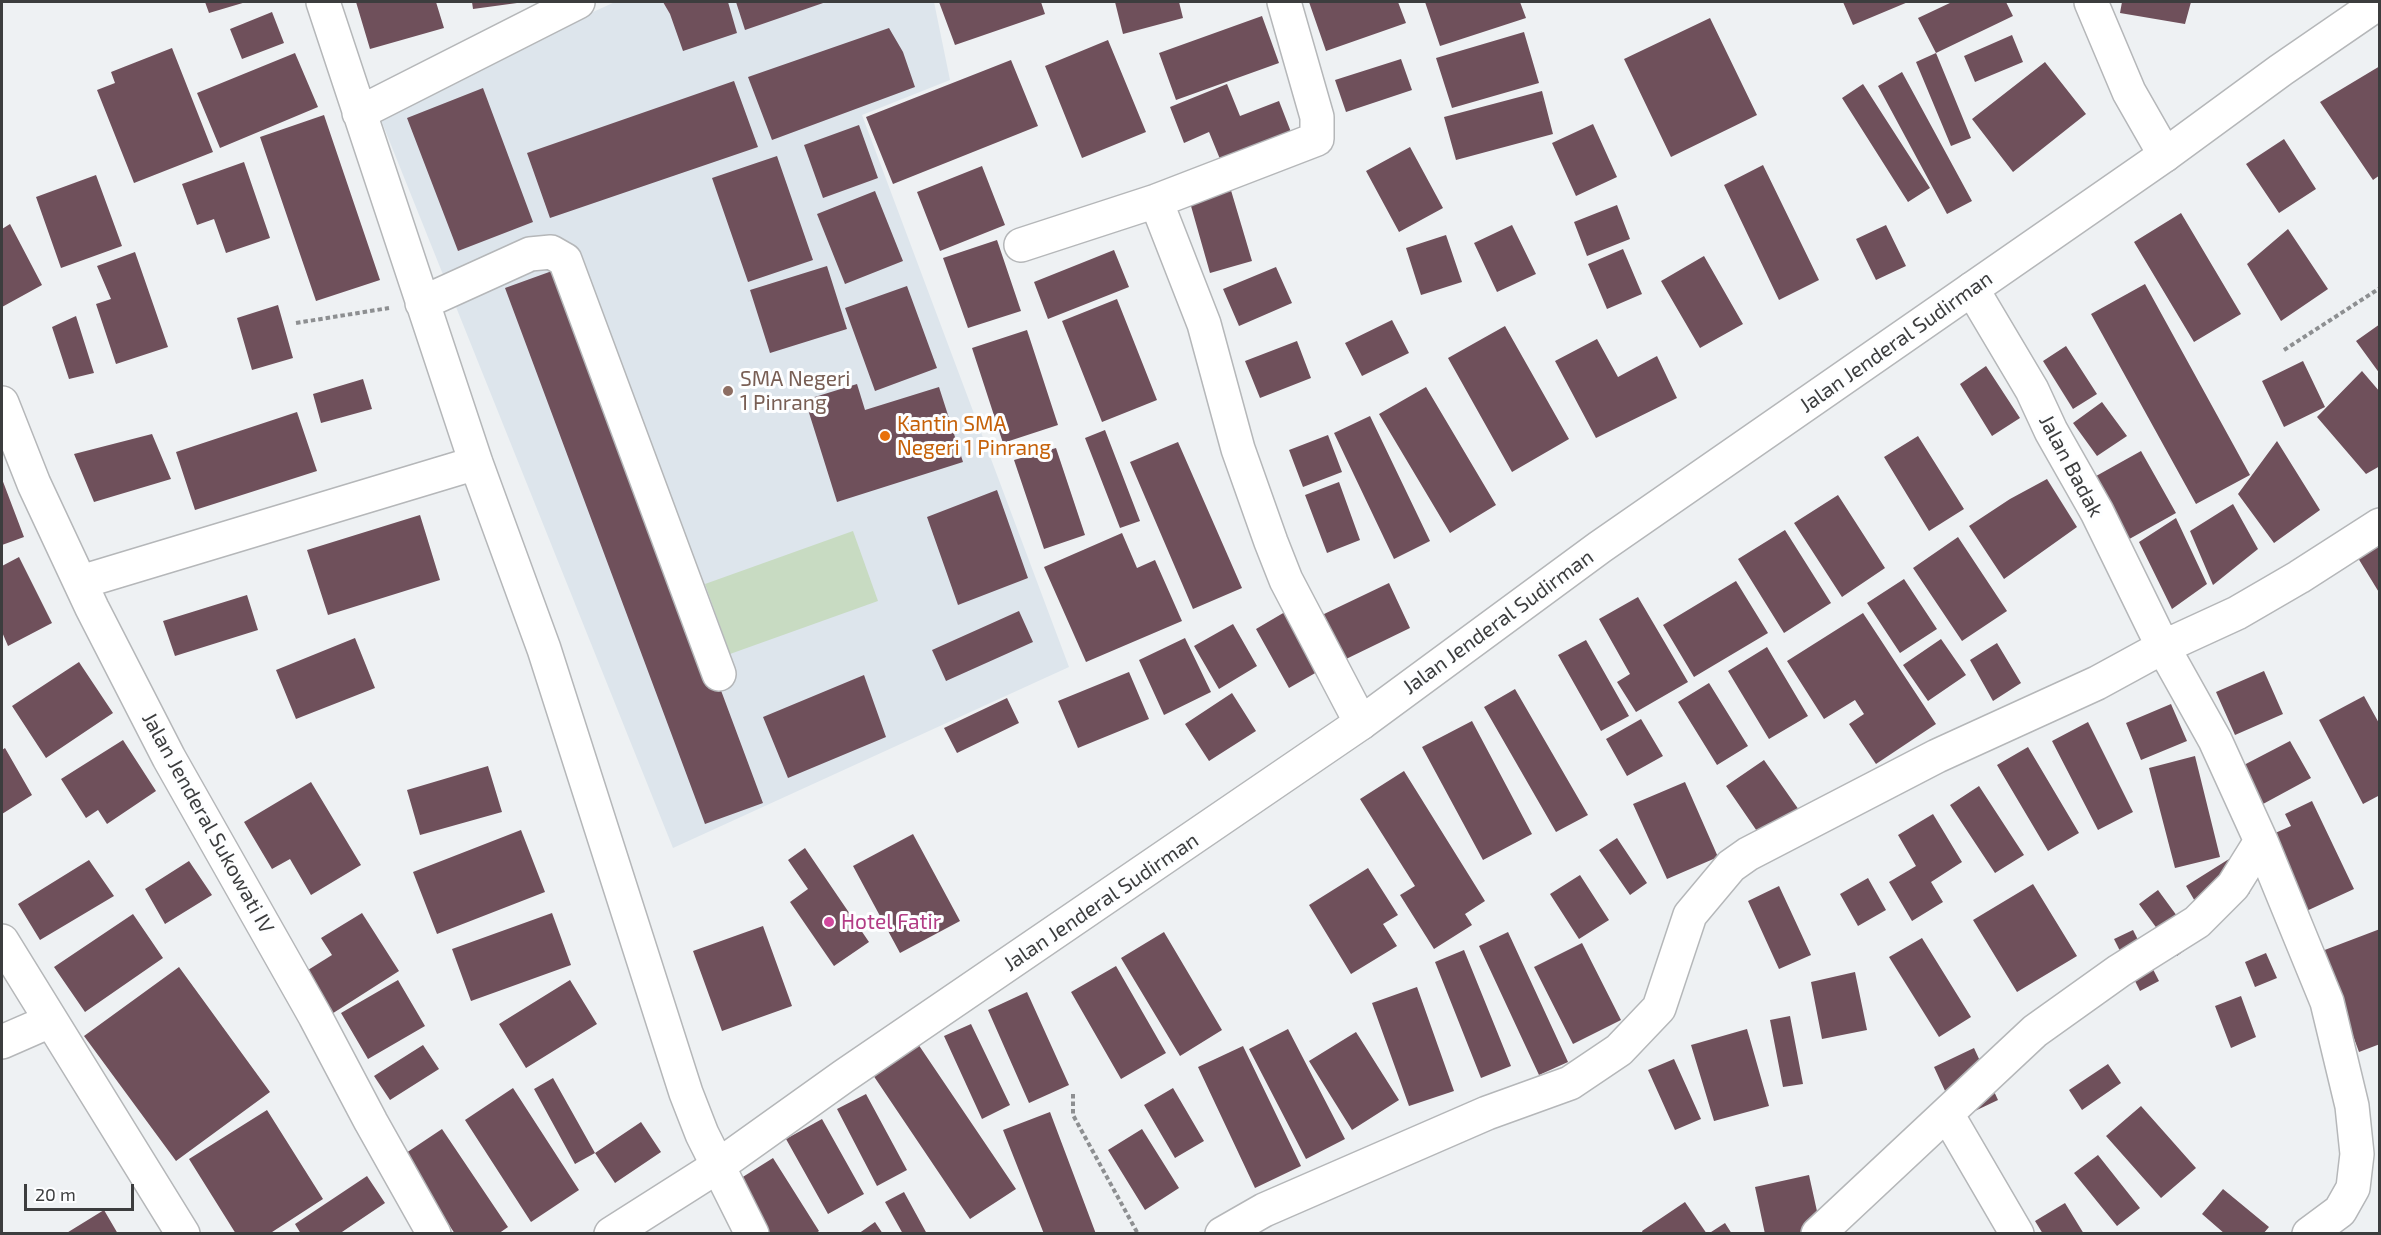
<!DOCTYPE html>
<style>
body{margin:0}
#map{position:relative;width:2381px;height:1235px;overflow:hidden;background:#eef1f3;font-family:"Exo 2",sans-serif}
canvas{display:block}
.frame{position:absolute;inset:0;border:3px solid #3c3d3e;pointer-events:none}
.scale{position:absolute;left:24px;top:1184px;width:110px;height:27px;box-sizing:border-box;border:3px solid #3c3d3e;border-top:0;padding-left:8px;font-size:18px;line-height:21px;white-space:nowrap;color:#3c3d3e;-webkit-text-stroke:4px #fdfeff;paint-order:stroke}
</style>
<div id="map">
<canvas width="2381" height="1235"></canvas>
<div class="frame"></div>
<div class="scale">20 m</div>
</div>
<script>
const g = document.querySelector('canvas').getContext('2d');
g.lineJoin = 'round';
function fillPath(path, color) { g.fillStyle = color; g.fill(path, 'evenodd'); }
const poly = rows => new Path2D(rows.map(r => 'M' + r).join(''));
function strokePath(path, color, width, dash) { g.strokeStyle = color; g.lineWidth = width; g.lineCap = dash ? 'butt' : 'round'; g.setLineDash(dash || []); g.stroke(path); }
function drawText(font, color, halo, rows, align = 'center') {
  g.font = font + ' "Exo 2",sans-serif'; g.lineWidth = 6; g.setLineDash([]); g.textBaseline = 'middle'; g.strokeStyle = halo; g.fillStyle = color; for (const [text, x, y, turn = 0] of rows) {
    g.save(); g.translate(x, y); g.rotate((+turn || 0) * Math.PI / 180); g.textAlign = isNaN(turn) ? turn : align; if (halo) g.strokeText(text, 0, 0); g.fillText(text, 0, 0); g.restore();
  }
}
const built = poly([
 [615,2,934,2,950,80,862,115,1069,667,673,848,377,110]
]);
const green = poly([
 [853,531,878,601,730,654,705,584]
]);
const building = poly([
 [205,2,246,2,209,13],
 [356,2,436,2,444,28,370,49],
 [472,2,517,2,517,3,473,9],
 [663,2,728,2,737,33,683,51,670,14],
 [736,2,826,2,745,30],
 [939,2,1041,2,1045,14,955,45],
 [1115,2,1179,2,1183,18,1123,34],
 [1309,2,1398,2,1406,23,1326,51],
 [1425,2,1520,2,1526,18,1440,46],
 [1843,2,1908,2,1853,25],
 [1952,2,2006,2,2013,16,1936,53,1918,18],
 [2122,2,2191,2,2185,24,2120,13],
 [272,12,284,43,242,59,230,29],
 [1262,16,1279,63,1176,100,1159,53],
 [1710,18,1757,115,1671,157,1624,59],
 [889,28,903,52,915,87,772,140,748,77],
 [1524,32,1539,83,1452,108,1436,58],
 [2012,35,2023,62,1975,82,1964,56],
 [1108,40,1146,132,1082,158,1045,66],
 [172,48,213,152,134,183,97,90,115,83,111,72],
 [295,53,318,107,220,148,197,93],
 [1936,53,1971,138,1951,146,1916,62],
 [1401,59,1412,90,1346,112,1335,80],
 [1011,60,1038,126,893,184,866,117],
 [2045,62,2086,114,2013,172,1972,119],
 [2380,66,2380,175,2373,180,2320,102],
 [1902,72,1972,201,1947,214,1878,86],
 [734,81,758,147,550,218,527,153],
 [1227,84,1240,116,1279,101,1291,132,1220,159,1209,132,1184,143,1170,107],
 [1863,84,1930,188,1908,202,1842,98],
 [483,88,533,222,458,251,407,118],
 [1542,91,1553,134,1456,160,1444,117],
 [324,115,380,280,316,301,260,137],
 [1593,124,1617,177,1576,196,1552,143],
 [859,125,878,178,823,198,804,145],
 [2284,139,2316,189,2279,213,2246,164],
 [1410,147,1443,208,1399,232,1366,171],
 [777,156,813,260,748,282,712,178],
 [244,162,270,238,226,253,214,219,197,225,182,184],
 [1763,165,1819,280,1779,300,1724,185],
 [982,166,1005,225,940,251,917,192],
 [96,175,122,246,61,268,36,197],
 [1230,187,1252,261,1210,273,1189,199],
 [875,191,903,261,845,284,817,214],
 [1617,205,1630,239,1587,256,1574,222],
 [2181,213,2241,314,2194,342,2134,242],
 [10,224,42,285,2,307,2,229],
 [1512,225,1536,274,1497,292,1474,243],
 [1886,225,1906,266,1876,280,1856,239],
 [2288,229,2328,289,2281,321,2247,264],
 [1446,235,1462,282,1421,295,1406,248],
 [997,240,1021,311,968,328,943,258],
 [1623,249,1642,294,1607,309,1588,264],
 [1114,250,1129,287,1048,319,1034,282],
 [135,252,168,347,116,364,96,304,111,299,97,266],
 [1704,256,1743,324,1700,348,1661,281],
 [827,266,847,329,770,353,750,290],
 [563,267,763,803,705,824,505,288],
 [1276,267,1292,303,1239,326,1223,289],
 [2145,284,2250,475,2196,504,2091,314],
 [907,286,937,368,875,391,845,308],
 [1117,299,1157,400,1102,422,1062,321],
 [278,305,293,358,252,370,237,318],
 [76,316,94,373,69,379,52,327],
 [1392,320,1409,353,1362,376,1345,343],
 [2380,324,2380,374,2356,341],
 [1505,326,1569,439,1512,472,1448,358],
 [1027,330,1058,425,1003,443,972,348],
 [1597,339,1618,377,1657,356,1677,398,1596,438,1555,361],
 [1297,341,1311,378,1260,398,1245,361],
 [2066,346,2097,394,2073,409,2043,361],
 [2303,361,2325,407,2284,427,2262,381],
 [1986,366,2020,418,1992,436,1960,384],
 [2362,371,2380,392,2380,466,2366,474,2317,417],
 [363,379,372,409,321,423,313,394],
 [857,384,865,410,939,387,963,462,837,502,805,400],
 [1426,387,1496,505,1450,533,1379,414],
 [2102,402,2127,436,2097,456,2073,423],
 [297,412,317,471,195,510,176,452],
 [1370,416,1430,541,1394,559,1334,433],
 [1105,430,1140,521,1120,528,1085,438],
 [152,434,171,479,94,502,74,454],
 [1328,435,1342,472,1303,487,1289,450],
 [1918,436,1964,509,1929,531,1884,457],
 [2277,441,2320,510,2274,543,2238,494],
 [1178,442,1242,588,1193,609,1130,462],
 [1056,448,1085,535,1044,549,1014,460],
 [2141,451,2176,513,2124,542,2089,480],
 [2,479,24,537,2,545],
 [2047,479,2077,527,2004,579,1969,526,2010,499],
 [1339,482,1360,540,1327,553,1305,495],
 [997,490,1028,578,958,605,927,517],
 [1838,495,1885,568,1842,597,1794,523],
 [2233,504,2258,549,2213,585,2190,531],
 [420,515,440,580,328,615,307,550],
 [2176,518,2207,584,2172,609,2139,542],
 [1785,530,1831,603,1784,633,1738,559],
 [1122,533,1137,568,1155,560,1182,621,1086,662,1044,567],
 [1958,537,2007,611,1962,641,1913,568],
 [2380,544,2380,594,2358,558],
 [19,557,52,623,8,646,2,632,2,566],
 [1904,579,1937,629,1900,653,1867,603],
 [1736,581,1768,633,1694,677,1663,625],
 [1389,583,1410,628,1344,660,1322,615],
 [247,595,258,630,175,656,163,621],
 [1638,597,1688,682,1636,712,1617,682,1630,674,1599,619],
 [1290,609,1324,668,1289,688,1256,629],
 [1019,611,1033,642,946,681,932,650],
 [1863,613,1936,724,1876,764,1849,724,1864,714,1855,700,1824,719,1787,661],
 [1233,624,1257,666,1219,689,1194,646],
 [355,638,375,688,296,719,276,670],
 [1185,638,1211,692,1164,715,1139,660],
 [1941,639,1966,675,1928,701,1903,665],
 [1586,640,1629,716,1601,731,1558,655],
 [1997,643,2021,683,1993,701,1970,660],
 [1767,647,1808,716,1769,739,1728,671],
 [79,662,113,713,46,758,12,706],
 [2264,671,2283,714,2235,735,2216,692],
 [1129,672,1149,719,1078,748,1058,701],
 [864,675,886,737,788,778,763,717],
 [1709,683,1748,746,1717,765,1678,702],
 [1515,689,1588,815,1556,832,1484,707],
 [1232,693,1256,731,1209,761,1185,724],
 [2364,696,2380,725,2380,795,2363,804,2319,720],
 [1007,698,1019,723,957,753,944,728],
 [2171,704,2187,741,2141,760,2126,723],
 [1641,719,1663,756,1627,776,1606,739],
 [1472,721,1532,834,1483,860,1422,747],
 [2088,722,2133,812,2098,830,2052,741],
 [123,740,156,791,107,824,98,810,86,818,61,779],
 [2290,741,2311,778,2263,804,2242,766],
 [2028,747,2079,833,2048,851,1997,765],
 [5,748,32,795,2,814,2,750],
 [2195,756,2220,857,2175,868,2149,768],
 [1764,760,1799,810,1761,837,1726,786],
 [488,766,502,812,420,835,407,790],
 [1404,771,1485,901,1465,914,1472,925,1434,949,1400,895,1415,886,1360,799],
 [311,782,361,865,311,895,290,859,272,869,244,822],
 [1685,782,1718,857,1667,879,1633,804],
 [1979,786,2024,855,1995,873,1950,805],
 [2312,801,2354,889,2300,914,2264,838,2291,826,2285,814],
 [1933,814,1962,862,1931,882,1943,902,1912,921,1889,882,1916,866,1898,835],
 [521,830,545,892,437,934,413,872],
 [913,834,960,921,900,953,853,866],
 [1617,838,1647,883,1630,895,1599,850],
 [805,848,869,942,834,966,790,902,808,889,788,860],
 [2229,859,2250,893,2206,920,2186,886],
 [89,860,114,896,40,940,18,904],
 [189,861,212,895,165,924,145,889],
 [1368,868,1398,915,1383,924,1397,946,1351,974,1309,905],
 [1580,875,1609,920,1579,939,1550,894],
 [1868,878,1886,910,1858,926,1840,894],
 [2033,884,2077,956,2017,992,1973,920],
 [1779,886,1811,955,1779,969,1748,901],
 [2158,890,2196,942,2177,956,2139,904],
 [362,913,399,971,327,1017,300,975,332,955,321,938],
 [552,913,571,965,471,1001,452,949],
 [133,914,163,958,85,1012,54,967],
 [763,926,792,1006,722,1031,693,951],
 [2380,929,2380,1044,2359,1052,2322,951],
 [2133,930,2159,981,2140,991,2114,939],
 [1164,932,1222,1030,1180,1056,1121,958],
 [1508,932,1568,1062,1539,1075,1479,946],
 [1922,938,1971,1017,1939,1037,1889,957],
 [1582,943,1621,1020,1573,1044,1534,967],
 [1464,950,1511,1066,1481,1078,1435,962],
 [2266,953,2277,978,2255,987,2245,962],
 [1116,966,1166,1053,1121,1079,1071,992],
 [179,967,270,1092,176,1161,84,1036],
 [1855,972,1867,1030,1822,1039,1811,982],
 [398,980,425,1026,368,1059,341,1013],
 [570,980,597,1024,526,1068,499,1024],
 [1417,987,1454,1091,1409,1106,1372,1003],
 [1027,992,1069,1085,1029,1103,988,1010],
 [2241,996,2256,1037,2231,1048,2215,1006],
 [1790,1016,1803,1084,1783,1087,1770,1020],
 [971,1024,1010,1105,982,1119,944,1036],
 [1288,1029,1345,1139,1306,1159,1249,1049],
 [1747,1029,1769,1106,1714,1121,1691,1045],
 [1356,1032,1399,1100,1352,1130,1309,1061],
 [918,1044,1016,1189,970,1219,873,1075],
 [423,1045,439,1069,390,1100,374,1076],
 [1243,1046,1301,1166,1255,1188,1198,1067],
 [1974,1048,1998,1100,1958,1119,1934,1067],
 [1674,1059,1701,1119,1675,1130,1648,1070],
 [2108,1064,2121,1083,2082,1110,2069,1090],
 [553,1078,595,1153,575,1164,534,1089],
 [513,1088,579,1190,531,1222,465,1120],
 [1173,1088,1204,1141,1175,1158,1144,1105],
 [866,1094,907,1170,877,1186,837,1109],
 [2141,1106,2196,1168,2161,1198,2106,1136],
 [267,1110,323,1199,269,1234,236,1234,189,1159],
 [1050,1112,1096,1234,1044,1234,1003,1130],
 [822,1119,864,1194,828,1214,786,1139],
 [641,1122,661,1152,615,1183,595,1153],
 [442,1129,508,1227,498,1234,455,1234,403,1155],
 [1142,1129,1179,1188,1145,1210,1108,1150],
 [2098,1155,2140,1208,2117,1226,2074,1173],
 [773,1158,819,1231,815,1234,761,1234,730,1185],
 [1809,1175,1822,1234,1765,1234,1755,1187],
 [367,1176,385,1203,339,1234,301,1234,295,1224],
 [2223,1189,2269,1227,2263,1234,2225,1234,2202,1214],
 [904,1192,927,1234,903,1234,885,1202],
 [1685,1202,1707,1234,1643,1234,1642,1231],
 [2065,1203,2084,1234,2043,1234,2035,1221],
 [104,1210,118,1234,65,1234],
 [875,1222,883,1234,858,1234],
 [1725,1223,1732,1234,1708,1234]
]);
const path = poly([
 [296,323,389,308],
 [2284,350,2380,288],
 [1073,1094,1073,1115,1138,1234]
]);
const minor = poly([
 [323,2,476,463,544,649,686,1093,702,1134,752,1234],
 [2091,2,2129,92,2165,155],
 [359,113,578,2],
 [1156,201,1204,324,1238,449,1271,542,1286,580,1361,723],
 [1021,245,1156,201,1317,139,1317,117,1284,2],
 [1972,289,2032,390,2051,431,2097,512,2163,647,2215,740,2261,841,2327,1002,2352,1106,2357,1154,2353,1188,2340,1211,2309,1234],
 [422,303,530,254,551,252,565,260,719,674],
 [2,403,34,484,92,608,169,758,315,1016,371,1122,434,1234],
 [81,582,476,463],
 [2,941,183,1234],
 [2,1042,50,1021],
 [1947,1114,2017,1234],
 [1222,1234,1264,1210,1487,1113,1570,1083,1619,1050,1659,1008,1690,915,1731,866,1748,854,1937,756,2097,683,2163,647,2237,613,2299,577,2380,525],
 [1818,1234,2035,1031,2119,971,2197,922,2233,886,2261,841]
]);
const highway = poly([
 [611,1234,718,1166,844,1076,1361,723,1600,547,2165,155,2281,70,2380,2]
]);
const markers = [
 [728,391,6,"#8d6e63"],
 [885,436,6,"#e8710a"],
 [829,922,6,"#d1479c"]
];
const streetNames = [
 ["Jalan Jenderal Sudirman",1896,342,-35],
 ["Jalan Badak",2071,466,62],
 ["Jalan Jenderal Sudirman",1498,622,-36],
 ["Jalan Jenderal Sukowati IV",208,823,61],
 ["Jalan Jenderal Sudirman",1101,902,-34]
];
const educationNames = [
 ["SMA Negeri",740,379],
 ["1 Pinrang",740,403]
];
const foodNames = [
 ["Kantin SMA",897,424],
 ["Negeri 1 Pinrang",897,448]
];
const hotelNames = [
 ["Hotel Fatir",841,922]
];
fillPath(built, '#dde5ec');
fillPath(green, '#c8dbc2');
fillPath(building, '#6f505b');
strokePath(minor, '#b5b7b9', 36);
strokePath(highway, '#b5b7b9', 36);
strokePath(path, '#8d8f91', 4, [4.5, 3]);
strokePath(minor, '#fff', 33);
strokePath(highway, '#fff', 33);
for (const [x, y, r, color] of markers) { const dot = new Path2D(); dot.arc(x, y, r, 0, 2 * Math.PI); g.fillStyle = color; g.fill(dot); strokePath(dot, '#fdfeff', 2); }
drawText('21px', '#3c3d3e', '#fdfeff', streetNames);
drawText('21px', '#785e54', '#fdfeff', educationNames, 'left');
drawText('21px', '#c56008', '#fdfeff', foodNames, 'left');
drawText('21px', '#b23c85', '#fdfeff', hotelNames, 'left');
</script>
